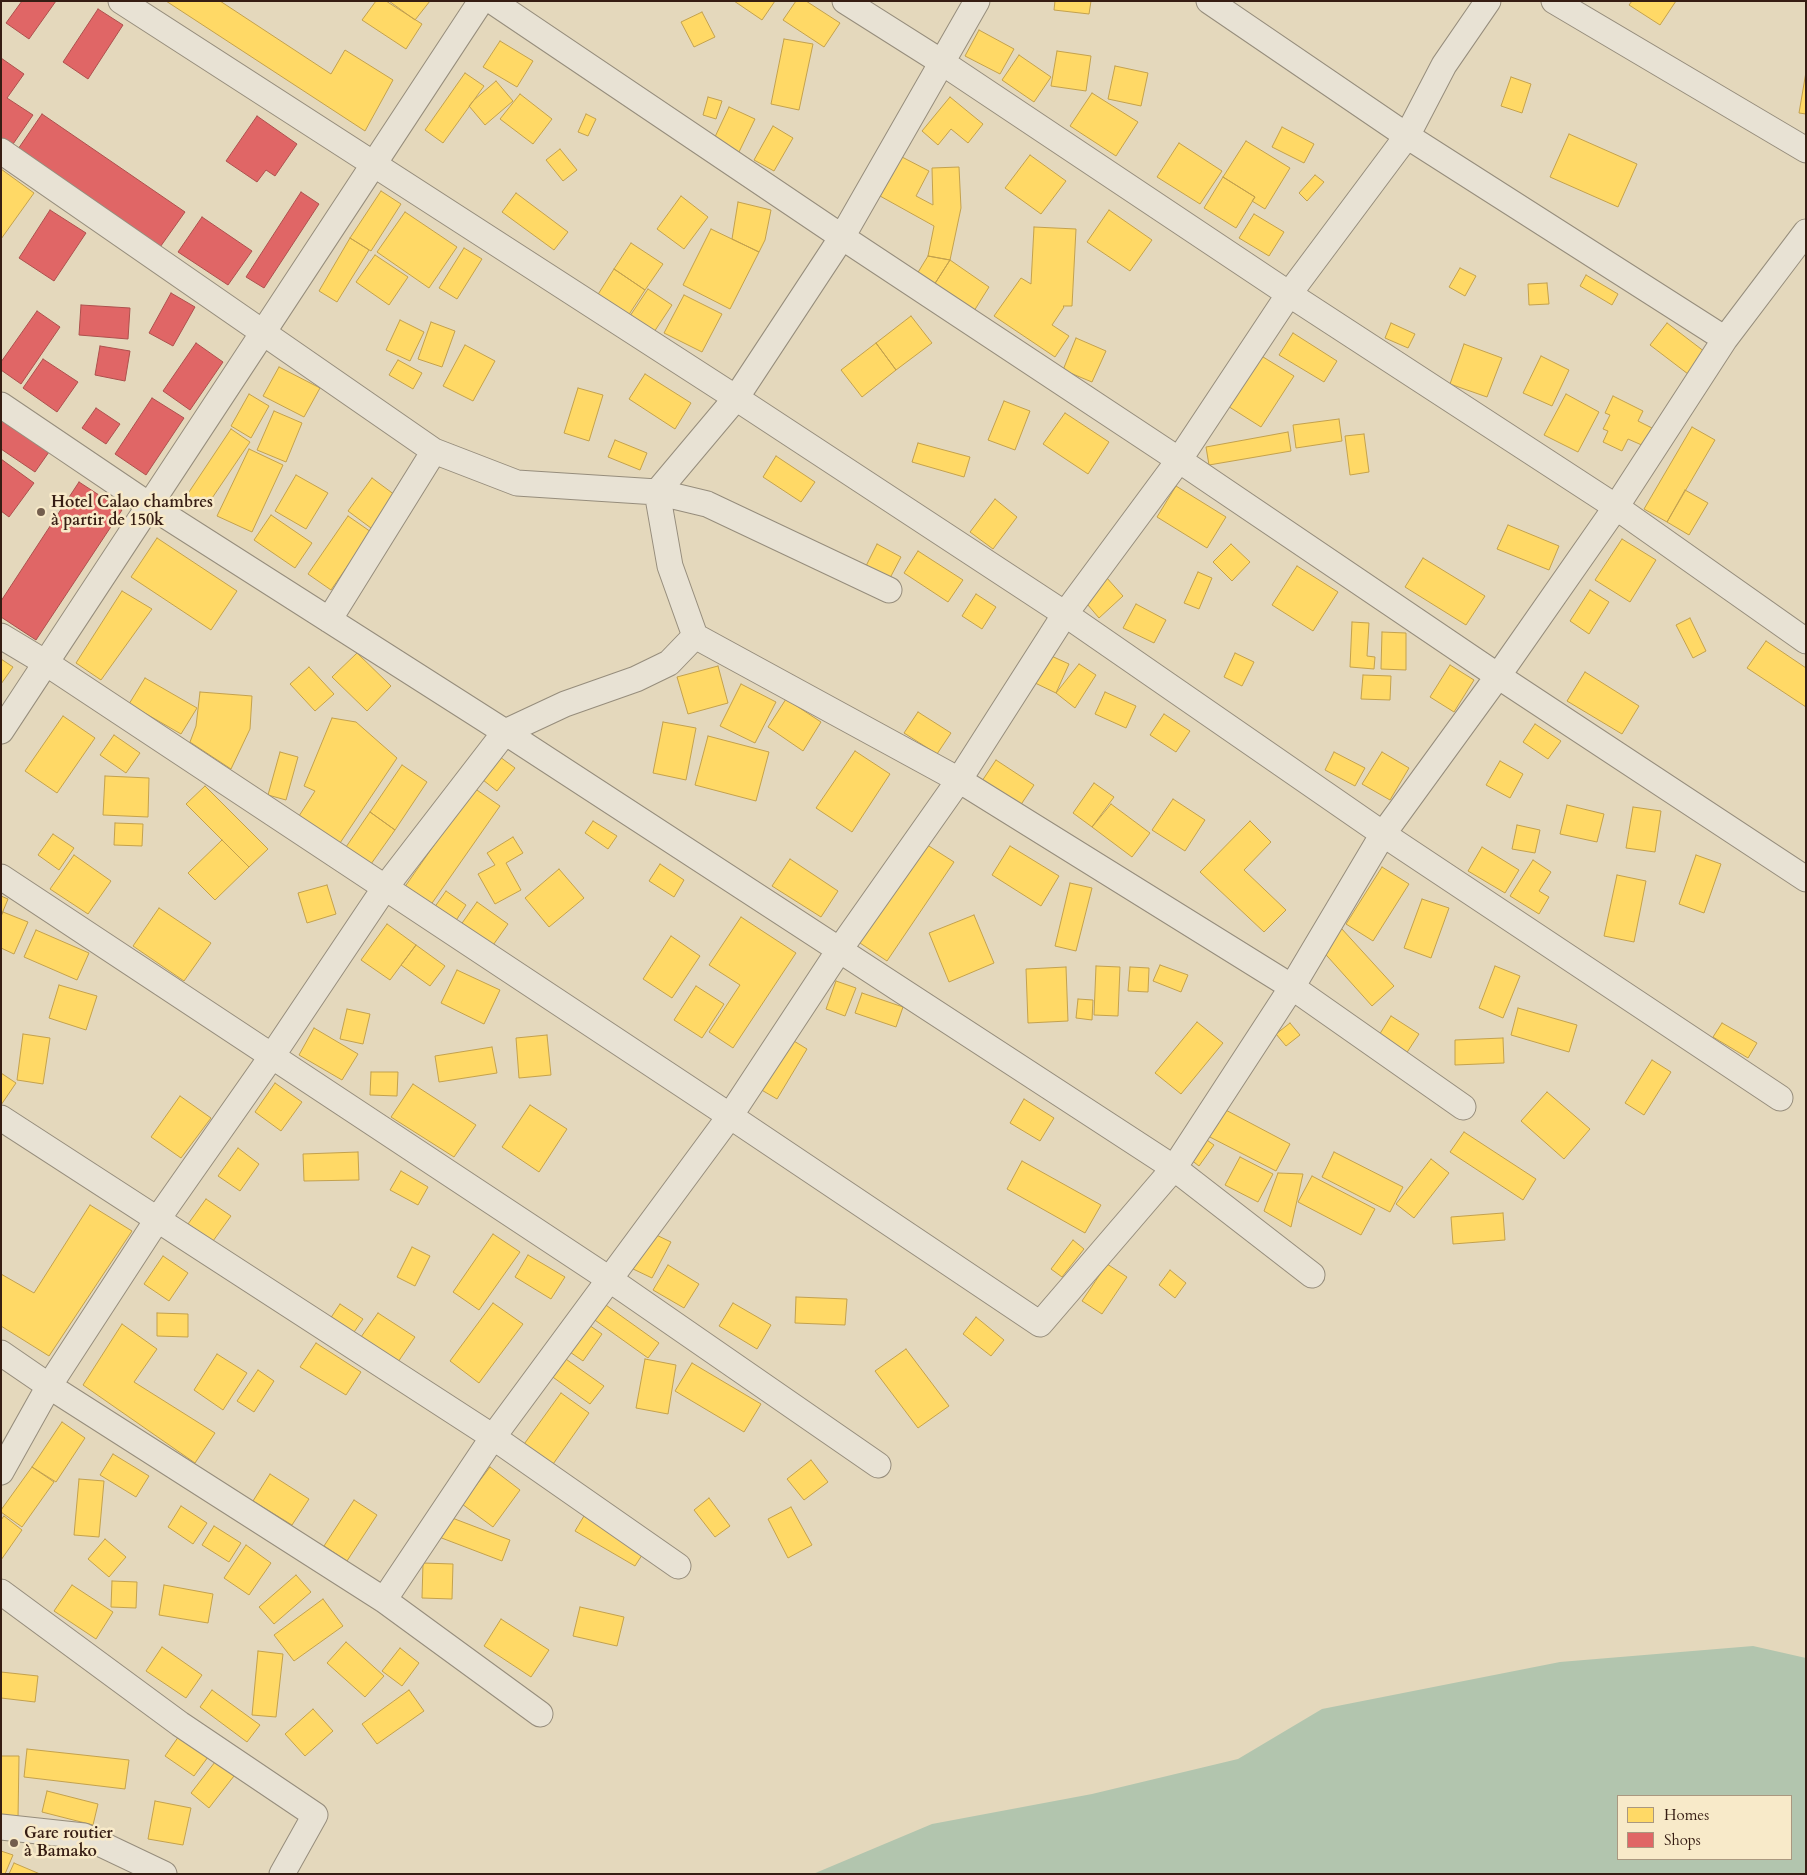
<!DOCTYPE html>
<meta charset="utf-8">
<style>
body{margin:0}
#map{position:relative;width:1807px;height:1875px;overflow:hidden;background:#e4d8bc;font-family:Cardo,serif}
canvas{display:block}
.frame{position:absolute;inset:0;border:2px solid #361d13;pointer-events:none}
.legend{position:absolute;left:1617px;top:1795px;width:175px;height:65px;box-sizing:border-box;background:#f8eac9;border:1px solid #aa9880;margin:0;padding:6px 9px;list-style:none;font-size:15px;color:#361d13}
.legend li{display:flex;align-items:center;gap:10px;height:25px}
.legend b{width:25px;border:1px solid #aa9880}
</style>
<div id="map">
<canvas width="1807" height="1875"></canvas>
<div class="frame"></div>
<ul class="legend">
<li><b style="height:14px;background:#ffd966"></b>Homes</li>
<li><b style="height:14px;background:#e06666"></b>Shops</li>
</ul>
</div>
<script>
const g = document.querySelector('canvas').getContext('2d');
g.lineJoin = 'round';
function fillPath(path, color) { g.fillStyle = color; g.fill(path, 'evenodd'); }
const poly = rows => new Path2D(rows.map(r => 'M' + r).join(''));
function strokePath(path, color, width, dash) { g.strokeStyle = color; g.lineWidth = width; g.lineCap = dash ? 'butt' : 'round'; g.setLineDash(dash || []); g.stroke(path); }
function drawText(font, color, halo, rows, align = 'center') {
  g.font = font + ' Cardo,serif'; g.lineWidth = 5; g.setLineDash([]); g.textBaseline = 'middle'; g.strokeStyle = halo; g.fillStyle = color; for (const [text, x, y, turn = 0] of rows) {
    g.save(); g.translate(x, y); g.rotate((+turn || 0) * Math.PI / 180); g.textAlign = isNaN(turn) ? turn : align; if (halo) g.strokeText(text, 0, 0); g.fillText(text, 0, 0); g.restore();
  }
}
const water = poly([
 [1753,1646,1806,1658,1806,1874,813,1874,932,1824,1092,1794,1238,1759,1322,1709,1560,1662],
 [1618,1796,1791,1796,1791,1859,1618,1859]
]);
const homes = poly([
 [166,1,220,1,331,74,345,50,393,80,365,131,166,1],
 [376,1,386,1,422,24,406,49,362,20,376,1],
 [389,1,430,1,415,20,389,1],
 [734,1,775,1,762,20,734,1],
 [796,1,806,1,840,23,824,47,783,20,796,1],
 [1055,1,1091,1,1089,14,1054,10,1055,1],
 [1632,1,1676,1,1660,25,1629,5,1632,1],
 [702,12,715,37,694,47,681,22,702,12],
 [979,30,1014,49,1000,74,965,56,979,30],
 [784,39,813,44,799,110,771,104,784,39],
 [500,41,533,61,517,87,483,67,500,41],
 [1057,51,1091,56,1086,91,1051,86,1057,51],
 [1019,55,1051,77,1034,102,1002,80,1019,55],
 [1115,66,1148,73,1141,106,1108,99,1115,66],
 [1806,72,1806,114,1799,113,1806,72],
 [465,73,484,86,443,143,425,130,465,73],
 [1511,77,1531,84,1522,113,1501,106,1511,77],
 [496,81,513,101,485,125,469,106,474,100,496,81],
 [1092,93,1138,122,1116,156,1070,126,1092,93],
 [520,94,552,119,533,144,500,119,520,94],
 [708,97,722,101,716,119,703,115,708,97],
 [950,97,983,124,968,143,951,129,938,145,922,131,950,97],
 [729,107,755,119,739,152,714,139,729,107],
 [586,114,596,119,588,136,578,132,586,114],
 [773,126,793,138,774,171,754,160,773,126],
 [1282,127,1314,144,1304,163,1272,147,1282,127],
 [1569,134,1637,164,1618,207,1550,177,1569,134],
 [1246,141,1290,168,1265,209,1252,201,1255,197,1223,177,1246,141],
 [1179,143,1222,171,1200,204,1157,177,1179,143],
 [560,149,577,170,563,181,546,160,560,149],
 [1030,155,1066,181,1041,214,1005,188,1030,155],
 [902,157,929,171,916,196,933,205,932,168,959,167,961,208,950,260,928,256,934,226,880,196,902,157],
 [1,169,34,193,1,239,1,169],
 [1315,175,1324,182,1307,201,1299,193,1315,175],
 [1223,177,1255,197,1236,228,1204,208,1223,177],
 [381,191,401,204,371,251,350,238,381,191],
 [516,193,568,232,554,250,502,212,516,193],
 [681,196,708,217,684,249,657,229,681,196],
 [738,202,771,210,765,240,759,252,732,239,738,202],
 [1109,210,1152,240,1130,271,1087,242,1109,210],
 [405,212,457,247,429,288,377,252,405,212],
 [1254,214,1284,232,1269,256,1239,238,1254,214],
 [1034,227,1076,229,1072,306,1063,306,1064,307,1052,325,1069,336,1055,357,994,316,1021,278,1031,284,1034,227],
 [711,229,759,252,730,309,683,285,711,229],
 [350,238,369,250,337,302,319,291,350,238],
 [631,243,663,264,645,290,614,269,631,243],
 [464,248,482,259,457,299,439,288,464,248],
 [375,255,408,277,389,305,356,282,375,255],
 [928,256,950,260,934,285,917,274,928,256],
 [950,260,989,287,974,311,934,285,950,260],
 [1460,268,1476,276,1465,296,1449,287,1460,268],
 [614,269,645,290,628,316,597,296,614,269],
 [1586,275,1618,294,1612,305,1580,286,1586,275],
 [1547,283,1549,304,1529,305,1528,284,1547,283],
 [648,289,672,305,650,338,626,322,648,289],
 [684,295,722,314,702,352,664,333,684,295],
 [911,316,932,343,896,370,876,343,911,316],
 [400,320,424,332,410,361,386,350,400,320],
 [431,322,455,331,442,367,418,359,431,322],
 [1391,323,1415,334,1408,348,1385,338,1391,323],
 [1667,323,1705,352,1688,374,1650,345,1667,323],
 [1293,333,1337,361,1324,382,1279,355,1293,333],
 [1076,338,1106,351,1092,382,1063,370,1076,338],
 [876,343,896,370,862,397,841,370,876,343],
 [1464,344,1502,358,1487,397,1450,384,1464,344],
 [465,345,495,361,473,401,443,386,465,345],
 [1255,352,1294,376,1261,427,1223,403,1255,352],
 [1541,356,1569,370,1552,406,1523,393,1541,356],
 [398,360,422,373,413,389,389,375,398,360],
 [279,367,320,388,304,417,263,396,279,367],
 [645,374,691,403,675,429,629,399,645,374],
 [578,388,603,395,589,441,564,433,578,388],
 [249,394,269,406,251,438,231,426,249,394],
 [1566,394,1599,412,1578,452,1544,435,1566,394],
 [1613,396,1643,411,1638,421,1652,428,1644,446,1628,439,1622,451,1603,442,1608,431,1603,429,1610,415,1605,413,1613,396],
 [1004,401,1030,411,1015,450,988,440,1004,401],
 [274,411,302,423,286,462,257,450,274,411],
 [1065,413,1109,442,1088,474,1043,444,1065,413],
 [1339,419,1342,441,1296,448,1293,425,1339,419],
 [1692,427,1715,440,1667,522,1644,509,1692,427],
 [231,429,250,442,206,507,187,495,231,429],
 [1288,432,1291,451,1209,465,1206,447,1288,432],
 [1364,434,1369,472,1350,475,1345,436,1364,434],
 [615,440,647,453,640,470,608,457,615,440],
 [918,443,970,457,964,477,912,462,918,443],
 [249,449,283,465,252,532,217,516,249,449],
 [776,456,815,482,801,502,763,477,776,456],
 [296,475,328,493,306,529,275,511,296,475],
 [372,478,399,498,375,531,348,511,372,478],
 [1176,486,1226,517,1207,548,1157,517,1176,486],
 [1685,490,1708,503,1689,535,1667,522,1685,490],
 [995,499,1017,517,993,549,970,532,995,499],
 [271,515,312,543,295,568,254,540,271,515],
 [348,516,371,532,331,590,308,574,348,516],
 [1508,525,1559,546,1549,570,1497,549,1508,525],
 [157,538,237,591,211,630,131,577,157,538],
 [1622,539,1656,560,1630,602,1595,580,1622,539],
 [877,544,901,557,890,578,866,566,877,544],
 [1231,544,1250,562,1232,581,1213,562,1231,544],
 [918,551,963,580,948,602,904,573,918,551],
 [1423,558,1485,596,1466,625,1405,587,1423,558],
 [1297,566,1338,592,1313,631,1272,605,1297,566],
 [1198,572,1212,578,1199,609,1184,603,1198,572],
 [1106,577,1123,596,1099,618,1082,598,1106,577],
 [1590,590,1609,602,1589,634,1570,621,1590,590],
 [122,591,152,609,101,680,76,663,122,591],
 [976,594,996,607,982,629,962,616,976,594],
 [1136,604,1166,620,1154,643,1123,628,1136,604],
 [1690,618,1706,651,1693,658,1676,625,1690,618],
 [1352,622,1369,623,1367,656,1375,657,1374,669,1350,667,1352,622],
 [1382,632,1406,633,1406,670,1381,669,1382,632],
 [1766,641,1806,668,1806,707,1747,668,1766,641],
 [357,653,391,686,367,711,332,677,357,653],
 [1235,653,1254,662,1242,686,1224,677,1235,653],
 [1047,654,1069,664,1056,693,1033,682,1047,654],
 [1,659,13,667,1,684,1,659],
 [1079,664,1096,675,1075,708,1056,693,1079,664],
 [1450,665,1474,680,1454,712,1430,697,1450,665],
 [718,666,728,703,688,714,677,677,718,666],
 [309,667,334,694,315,711,290,684,309,667],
 [1585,672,1639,706,1622,734,1567,701,1585,672],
 [1363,675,1391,676,1390,700,1361,699,1363,675],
 [145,678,197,708,181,734,129,704,145,678],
 [741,684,776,702,755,743,720,726,741,684],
 [200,692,252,696,250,729,231,769,190,742,196,726,200,692],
 [1105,692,1136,706,1126,728,1095,714,1105,692],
 [786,699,821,722,803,751,768,727,786,699],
 [918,712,951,733,937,754,904,733,918,712],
 [1164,714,1190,731,1176,752,1150,735,1164,714],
 [63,716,95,738,57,793,25,771,63,716],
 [332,718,356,722,397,758,340,843,299,816,315,791,304,786,332,718],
 [663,722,696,728,686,780,653,773,663,722],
 [1535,724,1561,741,1548,759,1523,742,1535,724],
 [114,735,140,753,126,773,100,755,114,735],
 [708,736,769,752,756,801,695,785,708,736],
 [855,751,890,774,852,832,816,808,855,751],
 [280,752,298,757,286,800,268,795,280,752],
 [1334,752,1365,768,1355,786,1325,770,1334,752],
 [1382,752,1409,768,1390,800,1362,784,1382,752],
 [500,757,515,768,497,791,483,780,500,757],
 [996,760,1034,785,1018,809,980,784,996,760],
 [1500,761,1523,774,1510,798,1486,785,1500,761],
 [402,765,427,782,395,830,370,812,402,765],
 [105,776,149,778,148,817,103,815,105,776],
 [1094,783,1114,797,1092,827,1073,813,1094,783],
 [205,786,268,849,249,867,186,804,205,786],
 [474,788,500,806,430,906,404,888,474,788],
 [1173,799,1205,820,1185,851,1152,830,1173,799],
 [1111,804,1150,833,1132,857,1092,827,1111,804],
 [1567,805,1604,814,1597,842,1560,834,1567,805],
 [1633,807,1661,811,1655,852,1626,848,1633,807],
 [370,812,395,830,371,864,346,847,370,812],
 [593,821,617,836,608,849,585,833,593,821],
 [1250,821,1271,842,1244,870,1286,910,1264,932,1200,872,1250,821],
 [115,823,143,824,142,846,114,845,115,823],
 [1517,825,1540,830,1535,853,1512,849,1517,825],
 [53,834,74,848,59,870,38,855,53,834],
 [513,837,523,853,506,863,521,890,495,904,478,874,495,865,487,853,513,837],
 [222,840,249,867,215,900,188,873,222,840],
 [921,841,954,862,887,961,854,939,921,841],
 [1010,846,1059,876,1041,906,992,875,1010,846],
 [1482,847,1519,870,1505,893,1468,871,1482,847],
 [74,855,111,881,88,914,50,889,74,855],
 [1696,855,1721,864,1704,913,1679,904,1696,855],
 [790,859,838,891,821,917,772,886,790,859],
 [1533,860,1551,872,1539,891,1549,897,1539,914,1510,896,1533,860],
 [660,864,684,880,674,897,649,881,660,864],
 [1382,867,1409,884,1373,941,1346,924,1382,867],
 [559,869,584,898,549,927,525,898,559,869],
 [1617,875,1646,881,1634,942,1604,936,1617,875],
 [1070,883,1092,888,1076,951,1055,946,1070,883],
 [327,885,336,914,307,923,298,893,327,885],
 [446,891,466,905,455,922,434,908,446,891],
 [1,896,8,899,1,916,1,896],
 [1422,899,1449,908,1431,958,1404,948,1422,899],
 [477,902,508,924,491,948,460,926,477,902],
 [159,908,211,943,184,981,133,946,159,908],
 [3,912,28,922,14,954,1,948,1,916,3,912],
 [974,915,994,963,949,982,929,933,974,915],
 [741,917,796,953,733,1048,709,1032,740,985,709,965,741,917],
 [387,924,416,945,390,980,361,960,387,924],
 [1341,928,1394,986,1372,1006,1319,947,1341,928],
 [36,930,89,953,77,980,24,957,36,930],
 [671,936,700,956,672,998,643,979,671,936],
 [416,945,445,966,430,986,401,965,416,945],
 [1160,965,1188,975,1181,992,1153,981,1160,965],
 [1096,966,1120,967,1118,1016,1094,1015,1096,966],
 [1495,966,1520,976,1503,1018,1479,1008,1495,966],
 [1066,967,1068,1021,1028,1023,1026,969,1066,967],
 [1130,967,1149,968,1148,992,1128,991,1130,967],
 [457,970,500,990,484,1024,441,1003,457,970],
 [836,981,856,988,845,1016,826,1009,836,981],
 [59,985,97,996,86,1030,49,1018,59,985],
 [696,986,724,1004,702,1038,674,1020,696,986],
 [862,993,903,1007,896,1027,855,1013,862,993],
 [1078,999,1093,1000,1092,1020,1076,1018,1078,999],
 [1518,1008,1577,1025,1569,1052,1511,1035,1518,1008],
 [347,1009,370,1014,363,1044,340,1039,347,1009],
 [1391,1016,1419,1034,1404,1057,1376,1040,1391,1016],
 [1197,1022,1223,1043,1181,1094,1155,1073,1197,1022],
 [1290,1023,1300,1035,1286,1046,1276,1034,1290,1023],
 [1722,1023,1757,1043,1748,1058,1713,1037,1722,1023],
 [314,1028,358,1054,342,1080,299,1055,314,1028],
 [23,1034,50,1038,43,1084,17,1080,23,1034],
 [547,1035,551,1075,519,1078,516,1038,547,1035],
 [784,1035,807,1049,777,1099,753,1085,784,1035],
 [1503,1038,1504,1063,1455,1065,1455,1040,1503,1038],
 [492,1047,497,1073,439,1082,435,1056,492,1047],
 [1652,1060,1671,1072,1644,1115,1625,1103,1652,1060],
 [371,1072,398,1072,397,1096,370,1095,371,1072],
 [1,1073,16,1083,1,1105,1,1073],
 [275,1083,302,1102,281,1131,255,1112,275,1083],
 [413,1084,476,1125,454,1157,391,1117,413,1084],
 [1547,1092,1590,1129,1564,1159,1521,1121,1547,1092],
 [180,1096,211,1118,181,1158,151,1137,180,1096],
 [1024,1099,1054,1118,1040,1141,1010,1123,1024,1099],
 [530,1105,567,1129,539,1172,502,1147,530,1105],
 [1220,1107,1290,1144,1276,1171,1206,1135,1220,1107],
 [1464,1132,1536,1179,1523,1200,1450,1152,1464,1132],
 [1201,1136,1214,1145,1199,1166,1186,1156,1201,1136],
 [238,1148,259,1164,240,1191,218,1176,238,1148],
 [358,1152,359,1180,304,1181,303,1154,358,1152],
 [1334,1152,1403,1187,1390,1212,1322,1177,1334,1152],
 [1240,1157,1273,1174,1258,1202,1225,1185,1240,1157],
 [1431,1159,1449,1173,1414,1218,1396,1204,1431,1159],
 [1022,1161,1101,1205,1085,1233,1007,1189,1022,1161],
 [401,1171,428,1187,418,1205,390,1190,401,1171],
 [1278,1173,1303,1174,1291,1227,1264,1211,1278,1173],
 [1312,1176,1375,1209,1361,1235,1298,1202,1312,1176],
 [206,1199,231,1216,213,1241,188,1224,206,1199],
 [90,1205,132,1231,49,1356,1,1326,1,1274,34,1293,90,1205],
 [1503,1213,1505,1240,1453,1244,1451,1217,1503,1213],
 [650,1232,671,1242,652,1278,631,1268,650,1232],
 [493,1234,520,1252,479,1310,453,1292,493,1234],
 [1073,1240,1084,1249,1062,1277,1051,1269,1073,1240],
 [412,1247,430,1256,415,1286,397,1277,412,1247],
 [528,1255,565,1277,551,1299,515,1277,528,1255],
 [163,1256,188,1273,169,1301,144,1284,163,1256],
 [1107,1264,1127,1277,1102,1314,1082,1301,1107,1264],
 [668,1265,699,1284,684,1308,653,1290,668,1265],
 [1170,1270,1186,1283,1175,1298,1159,1285,1170,1270],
 [796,1297,847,1299,845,1325,795,1323,796,1297],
 [493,1303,523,1324,479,1383,450,1361,493,1303],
 [603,1303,659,1343,648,1358,592,1318,603,1303],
 [733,1303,771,1325,757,1349,719,1326,733,1303],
 [340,1304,363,1319,352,1335,330,1319,340,1304],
 [157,1313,188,1314,188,1337,157,1336,157,1313],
 [378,1313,415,1337,398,1362,361,1337,378,1313],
 [976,1317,1004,1340,991,1356,963,1334,976,1317],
 [586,1323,602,1334,583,1361,567,1350,586,1323],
 [122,1324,157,1349,134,1382,215,1433,195,1463,83,1385,122,1324],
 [316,1343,361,1372,346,1395,300,1367,316,1343],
 [906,1349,949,1406,918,1428,875,1371,906,1349],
 [217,1354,247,1373,223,1410,194,1390,217,1354],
 [563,1357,604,1386,590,1404,550,1375,563,1357],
 [645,1359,676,1365,668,1414,636,1408,645,1359],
 [692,1363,761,1404,744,1432,675,1391,692,1363],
 [258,1370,274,1381,254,1412,237,1401,258,1370],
 [561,1393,589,1413,551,1467,522,1447,561,1393],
 [62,1422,85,1438,56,1482,32,1467,62,1422],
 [113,1454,149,1476,136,1497,100,1475,113,1454],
 [811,1460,828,1482,804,1500,787,1479,811,1460],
 [32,1467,54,1482,22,1527,1,1512,1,1510,32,1467],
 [490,1467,520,1490,493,1527,462,1504,490,1467],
 [270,1474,309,1499,292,1525,253,1501,270,1474],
 [79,1479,104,1481,99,1537,74,1535,79,1479],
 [709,1498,730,1526,715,1537,694,1510,709,1498],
 [354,1500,377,1515,347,1561,324,1546,354,1500],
 [181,1506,207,1523,193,1544,168,1527,181,1506],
 [791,1507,812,1545,788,1558,768,1519,791,1507],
 [4,1516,22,1530,1,1560,1,1520,4,1516],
 [447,1516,510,1540,502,1561,439,1537,447,1516],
 [584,1516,644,1552,635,1566,575,1531,584,1516],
 [214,1526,241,1543,229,1562,202,1545,214,1526],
 [105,1539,126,1557,109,1577,88,1559,105,1539],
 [246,1545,271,1563,249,1595,224,1578,246,1545],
 [423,1563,453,1564,452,1599,422,1598,423,1563],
 [296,1575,311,1592,274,1624,259,1607,296,1575],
 [112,1581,137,1582,136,1608,111,1607,112,1581],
 [72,1585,113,1612,96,1639,54,1611,72,1585],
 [164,1585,213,1594,208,1623,159,1615,164,1585],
 [323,1599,343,1626,294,1661,274,1635,323,1599],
 [580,1607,624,1617,617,1646,573,1636,580,1607],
 [501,1619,549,1650,531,1677,484,1646,501,1619],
 [346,1642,384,1676,365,1697,327,1663,346,1642],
 [162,1647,202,1675,186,1698,146,1671,162,1647],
 [400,1648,419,1663,402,1686,382,1671,400,1648],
 [258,1651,283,1654,276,1717,252,1715,258,1651],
 [1,1672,38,1676,35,1702,1,1698,1,1672],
 [212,1690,260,1725,247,1742,200,1707,212,1690],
 [409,1690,424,1711,377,1744,362,1724,409,1690],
 [313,1709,333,1731,305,1756,285,1734,313,1709],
 [179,1736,208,1757,194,1776,165,1756,179,1736],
 [27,1749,129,1760,125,1789,24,1777,27,1749],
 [1,1756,19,1756,18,1819,1,1818,1,1756],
 [215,1762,234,1776,209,1808,191,1793,215,1762],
 [47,1791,98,1804,93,1825,42,1812,47,1791],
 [155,1801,191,1808,183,1845,148,1839,155,1801],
 [1,1851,13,1855,5,1874,1,1874,1,1851],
 [14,1863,40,1874,9,1874,14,1863]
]);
const shops = poly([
 [22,1,56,1,29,39,6,23,22,1],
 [98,9,123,25,88,79,63,62,98,9],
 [1,58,24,74,7,98,33,115,11,147,1,140,1,58],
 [42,114,185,212,158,250,16,152,42,114],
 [257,116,297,144,275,176,266,170,257,182,226,161,257,116],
 [301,192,319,204,264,288,246,277,301,192],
 [50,210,86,233,54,281,19,258,50,210],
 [202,217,252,251,228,285,178,252,202,217],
 [171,293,195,307,173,346,149,333,171,293],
 [81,305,130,308,128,339,79,335,81,305],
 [37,311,60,327,21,384,1,370,1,362,37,311],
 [196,343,223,362,190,410,163,391,196,343],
 [100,346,130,351,125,381,95,375,100,346],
 [43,359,78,382,57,412,23,388,43,359],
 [152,398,184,418,146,475,115,454,152,398],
 [96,408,120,424,106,444,82,428,96,408],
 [1,419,49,452,35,472,1,449,1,419],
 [1,459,34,483,9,517,1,511,1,459],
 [79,482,122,510,36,640,1,617,1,601,79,482]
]);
const minor = poly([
 [121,1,736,398,1065,614,1383,834,1780,1098],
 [492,1,842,237,1179,460,1498,676,1806,879],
 [845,1,943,63,1289,294,1616,507,1806,641],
 [977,1,842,237,736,398,657,492,670,566,695,636,959,780,1292,987,1463,1107],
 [1209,1,1407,136,1725,339,1806,232],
 [1554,1,1806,150],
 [1,151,434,451,517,483,657,492,707,504,889,590],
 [1,405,149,505,505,732,1174,1168,1312,1275],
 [329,620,434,451],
 [1,636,46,663,730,1116,1040,1324,1174,1168,1292,987,1383,834,1498,676,1616,507,1725,339],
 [1,731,481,1],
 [1,877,609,1279,878,1465],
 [1,1118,493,1437,678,1566],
 [1,1353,49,1386,384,1600,540,1714],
 [1,1472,49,1386,157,1220,272,1056,384,889,505,732,565,704,636,679,669,663,695,636],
 [1,1592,180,1724,315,1815,282,1874],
 [384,1600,493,1437,730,1116,840,949,959,780,1065,614,1179,460,1289,294,1407,136,1444,65,1488,1],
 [1,1827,84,1836,164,1874]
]);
const markers = [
 [41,512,5,"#735e4e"],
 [14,1843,5,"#735e4e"]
];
const poiNames = [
 ["Hotel Calao chambres",51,503],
 ["à partir de 150k",51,521],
 ["Gare routier",24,1834],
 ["à Bamako",24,1852]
];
fillPath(water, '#b2c5ae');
fillPath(homes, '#ffd966');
strokePath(homes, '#c3a14d', 1);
fillPath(shops, '#e06666');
strokePath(shops, '#ad504d', 1);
strokePath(minor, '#968d7c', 27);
strokePath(minor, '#e8e2d4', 25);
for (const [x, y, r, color] of markers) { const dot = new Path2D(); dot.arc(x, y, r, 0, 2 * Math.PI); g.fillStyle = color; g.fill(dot); strokePath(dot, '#f8eac9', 2); }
drawText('bold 16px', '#361d13', '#f8eac9', poiNames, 'left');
</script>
